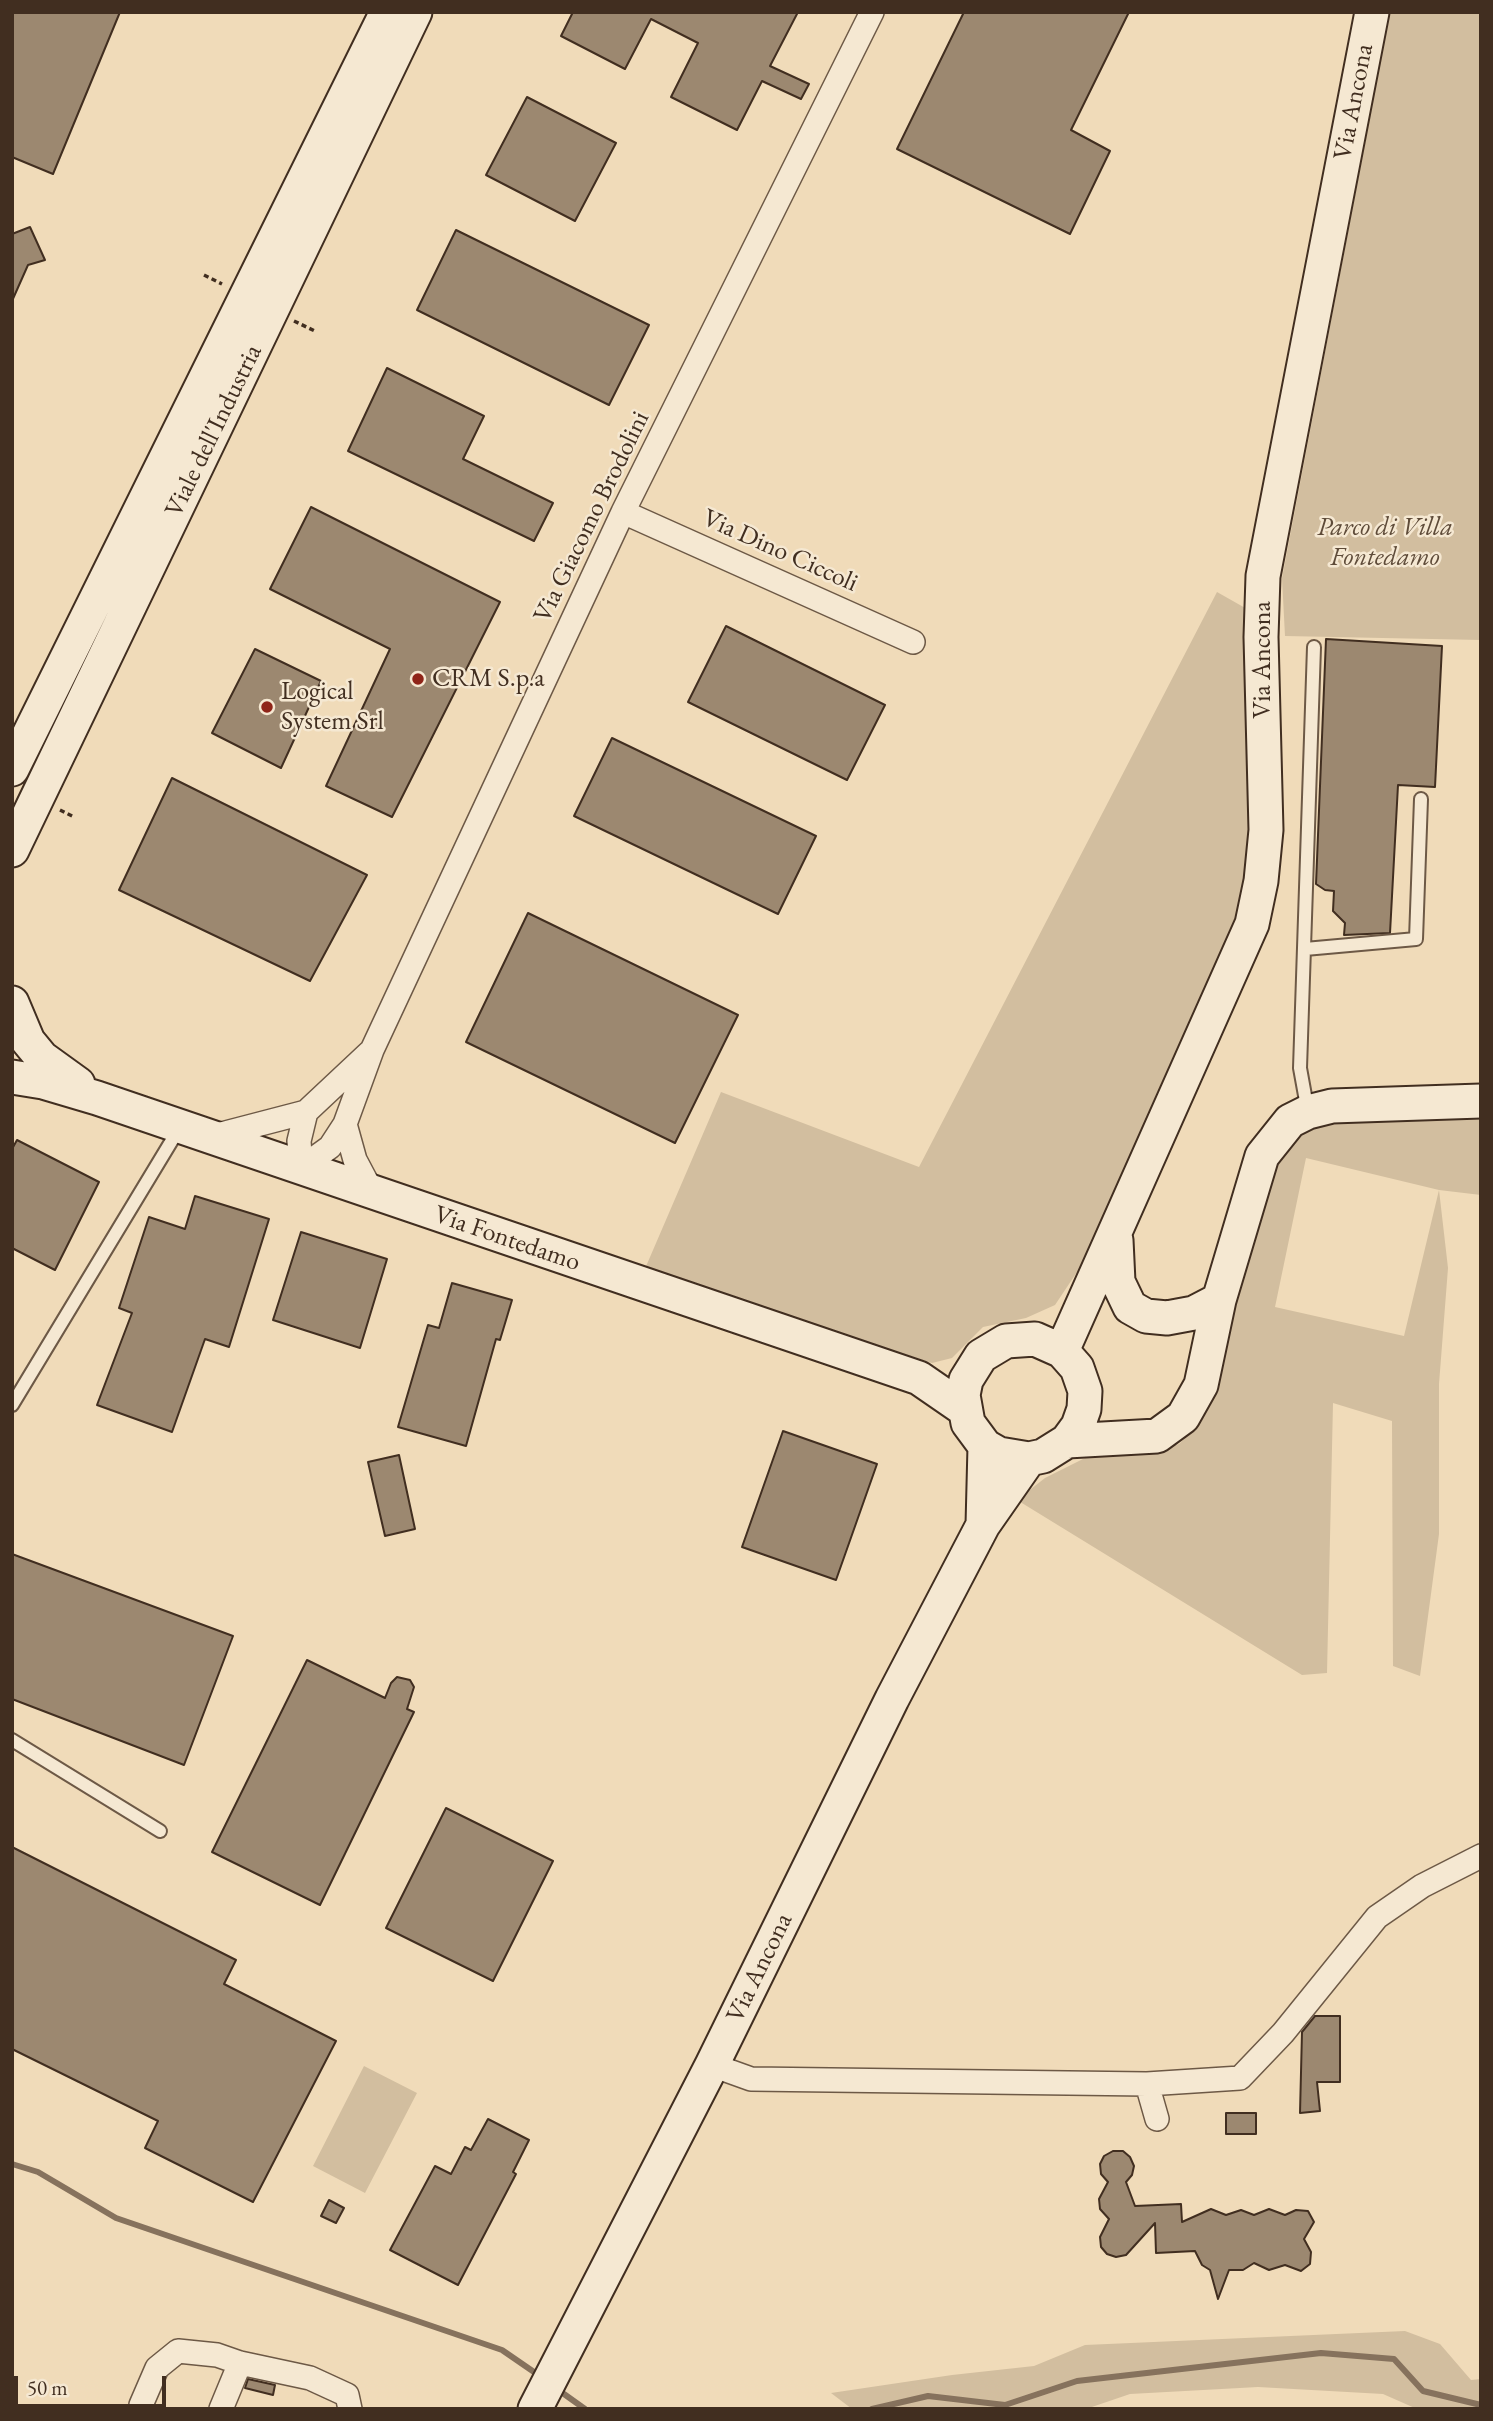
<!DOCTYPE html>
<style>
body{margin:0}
#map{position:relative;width:1493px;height:2421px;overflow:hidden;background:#f0dbb9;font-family:"EB Garamond",serif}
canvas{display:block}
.frame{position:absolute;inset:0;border:14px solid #412e20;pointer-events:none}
.scale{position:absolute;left:14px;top:2376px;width:152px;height:32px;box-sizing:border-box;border:4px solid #412e20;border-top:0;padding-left:9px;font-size:21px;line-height:24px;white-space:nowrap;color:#412e20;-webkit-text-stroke:5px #f5e8d2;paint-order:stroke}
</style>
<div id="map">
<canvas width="1493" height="2421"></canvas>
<div class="frame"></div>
<div class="scale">50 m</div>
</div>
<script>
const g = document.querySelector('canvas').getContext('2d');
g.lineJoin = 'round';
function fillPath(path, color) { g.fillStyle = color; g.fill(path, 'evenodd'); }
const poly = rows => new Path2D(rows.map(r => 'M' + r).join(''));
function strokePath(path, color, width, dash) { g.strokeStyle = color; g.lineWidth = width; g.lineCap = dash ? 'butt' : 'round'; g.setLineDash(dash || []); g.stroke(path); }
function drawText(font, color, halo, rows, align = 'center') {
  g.font = font + ' "EB Garamond",serif'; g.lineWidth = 5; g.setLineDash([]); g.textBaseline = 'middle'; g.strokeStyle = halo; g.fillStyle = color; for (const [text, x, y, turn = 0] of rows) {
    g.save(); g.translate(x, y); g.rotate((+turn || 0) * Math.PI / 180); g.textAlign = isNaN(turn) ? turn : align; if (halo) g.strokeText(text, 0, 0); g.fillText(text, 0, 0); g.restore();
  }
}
const green = poly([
 [1390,12,1481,12,1481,640,1285,636,1282,578],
 [1217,592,1247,609,1251,848,1236,921,1081,1266,1055,1305,1026,1318,983,1327,952,1358,932,1363,644,1271,721,1092,919,1167],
 [1481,1115,1481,1195,1439,1190,1448,1268,1439,1384,1439,1534,1420,1676,1393,1666,1392,1421,1333,1403,1327,1673,1302,1675,1017,1500,1045,1478,1101,1450,1154,1451,1179,1444,1197,1427,1271,1163,1289,1143,1313,1125,1349,1120],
 [1306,1158,1439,1190,1404,1336,1275,1307],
 [364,2066,417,2093,365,2193,313,2166],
 [1405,2331,1440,2344,1471,2380,1481,2379,1481,2409,1417,2409,1383,2394,1258,2387,1130,2394,1086,2409,852,2409,831,2393,952,2375,1034,2366,1085,2345]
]);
const stream = poly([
 [12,2164,38,2172,116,2218,502,2350,534,2372],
 [564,2394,585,2409],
 [872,2409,928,2396,1005,2405,1077,2381,1321,2353,1394,2359,1423,2391,1481,2405]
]);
const building = poly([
 [12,12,120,12,53,174,12,157,12,12],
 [573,12,798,12,770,66,809,84,801,99,762,81,737,130,671,97,698,43,651,19,625,69,561,36,573,12],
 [964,12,1129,12,1071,130,1110,151,1070,234,897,149,964,12],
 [527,97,616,143,575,221,486,175,527,97],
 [30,227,45,260,28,265,12,301,12,234,30,227],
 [456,230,649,325,609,405,417,310,456,230],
 [387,368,484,416,463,459,553,503,534,541,348,451,387,368],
 [311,507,500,602,392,817,326,786,390,649,270,589,311,507],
 [726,626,885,705,847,780,688,702,726,626],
 [1326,639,1442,646,1435,787,1398,785,1390,933,1344,935,1345,923,1333,911,1334,891,1325,890,1316,884,1326,639],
 [255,649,321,681,281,768,212,733,255,649],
 [612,738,816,836,778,914,574,816,612,738],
 [172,778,367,875,310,981,119,890,172,778],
 [528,913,738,1015,675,1143,466,1042,528,913],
 [17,1140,99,1182,55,1270,12,1248,12,1149,17,1140],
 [195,1196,269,1219,229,1347,205,1339,172,1432,97,1405,132,1313,119,1308,149,1217,185,1229,195,1196],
 [301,1232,387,1259,360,1348,273,1320,301,1232],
 [452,1283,512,1300,500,1340,496,1339,466,1446,398,1427,428,1325,439,1328,452,1283],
 [783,1431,877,1464,836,1580,742,1547,783,1431],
 [399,1455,415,1529,385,1536,368,1462,399,1455],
 [12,1554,233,1636,184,1765,12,1699,12,1554],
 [307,1660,385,1698,391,1683,397,1677,410,1680,414,1687,407,1709,414,1712,320,1905,212,1852,307,1660],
 [446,1808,553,1861,493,1981,386,1928,446,1808],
 [12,1847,236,1960,224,1984,336,2041,253,2202,145,2148,158,2121,12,2049,12,1847],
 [1315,2016,1340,2016,1340,2082,1317,2082,1320,2111,1300,2113,1302,2032,1315,2016],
 [1226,2113,1256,2113,1256,2134,1226,2134,1226,2113],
 [488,2119,529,2140,513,2172,516,2174,458,2285,390,2250,435,2166,451,2174,465,2147,471,2150,488,2119],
 [1113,2151,1123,2151,1130,2157,1134,2166,1132,2175,1126,2182,1135,2206,1181,2204,1182,2222,1211,2209,1226,2215,1241,2210,1254,2215,1269,2209,1285,2215,1296,2210,1308,2211,1314,2222,1304,2239,1311,2252,1310,2264,1301,2271,1285,2265,1269,2270,1254,2263,1243,2270,1229,2270,1218,2299,1210,2270,1202,2265,1195,2251,1156,2253,1155,2223,1126,2255,1116,2257,1107,2254,1101,2247,1100,2237,1109,2219,1100,2209,1099,2199,1108,2182,1101,2174,1100,2164,1104,2156,1113,2151],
 [329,2200,344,2208,336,2223,321,2216,329,2200],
 [248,2379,275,2385,273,2395,245,2388,248,2379]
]);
const path = poly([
 [204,275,222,284],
 [294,321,317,332],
 [60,810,74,817]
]);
const lane = poly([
 [1305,949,1416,939,1421,799],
 [1308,1112,1300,1068,1314,647],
 [12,1405,180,1127],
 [12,1740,160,1831]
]);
const street = poly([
 [623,512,913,642],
 [214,1136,306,1112,370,1052],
 [301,1168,330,1147,345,1124],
 [301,1168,299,1141,306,1112],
 [373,1194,355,1160,345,1124,372,1050,623,512,872,12],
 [712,2065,751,2079,1147,2084,1240,2078,1283,2033,1377,1917,1422,1886,1481,1856],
 [1147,2084,1157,2119],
 [141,2405,157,2368,178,2351,217,2355,240,2363,310,2378,347,2395,350,2409],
 [221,2409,240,2363]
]);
const secondary = poly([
 [12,769,387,12],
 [12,850,415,12],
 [12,1003,28,1041,42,1058,78,1084],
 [12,1077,43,1082,97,1098,919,1378,964,1409],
 [1116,1240,1118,1282,1130,1307,1146,1316,1167,1318,1194,1313,1219,1300],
 [1062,1351,1252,924,1261,881,1266,830,1261,637,1263,576,1372,12],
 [1067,1441,1157,1436,1183,1417,1201,1385,1219,1300,1262,1156,1290,1121,1308,1112,1332,1106,1481,1101],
 [983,1525,985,1446,968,1423,963,1395,966,1380,981,1356,1006,1341,1035,1339,1062,1351,1077,1368,1085,1391,1084,1409,1078,1426,1067,1441,1043,1456,1029,1459,999,1454,985,1446],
 [535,2409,712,2065,892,1699,983,1525,1029,1459]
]);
const markers = [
 [418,679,7,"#8f2418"],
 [267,707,7,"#8f2418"]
];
const streetNames = [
 ["Via Ancona",1354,102,-79],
 ["Viale dell'Industria",214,431,-64],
 ["Via Giacomo Brodolini",592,517,-64],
 ["Via Dino Ciccoli",780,551,24],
 ["Via Ancona",1263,660,-90],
 ["Via Fontedamo",507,1239,19],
 ["Via Ancona",760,1968,-64]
];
const parkNames = [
 ["Parco di Villa",1385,528],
 ["Fontedamo",1385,558]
];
const poiNames = [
 ["CRM S.p.a",432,679],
 ["Logical",281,692],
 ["System Srl",281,722]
];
fillPath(green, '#d2be9f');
strokePath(stream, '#86725d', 6);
fillPath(building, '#9c8870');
strokePath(building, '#412e20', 2);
strokePath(lane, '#6d5946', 16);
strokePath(street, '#6d5946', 26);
strokePath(secondary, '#412e20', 37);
strokePath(path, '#412e20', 3.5, [5, 3.5]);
strokePath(lane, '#f5e8d2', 12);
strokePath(street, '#f5e8d2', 23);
strokePath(secondary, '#f5e8d2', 33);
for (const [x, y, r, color] of markers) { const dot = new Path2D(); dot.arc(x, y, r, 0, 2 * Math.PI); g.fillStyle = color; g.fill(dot); strokePath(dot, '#f5e8d2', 2.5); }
drawText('26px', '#412e20', '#f5e8d2', streetNames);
drawText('italic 26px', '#5e4b39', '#f5e8d2', parkNames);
drawText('26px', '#412e20', '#f5e8d2', poiNames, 'left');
</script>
